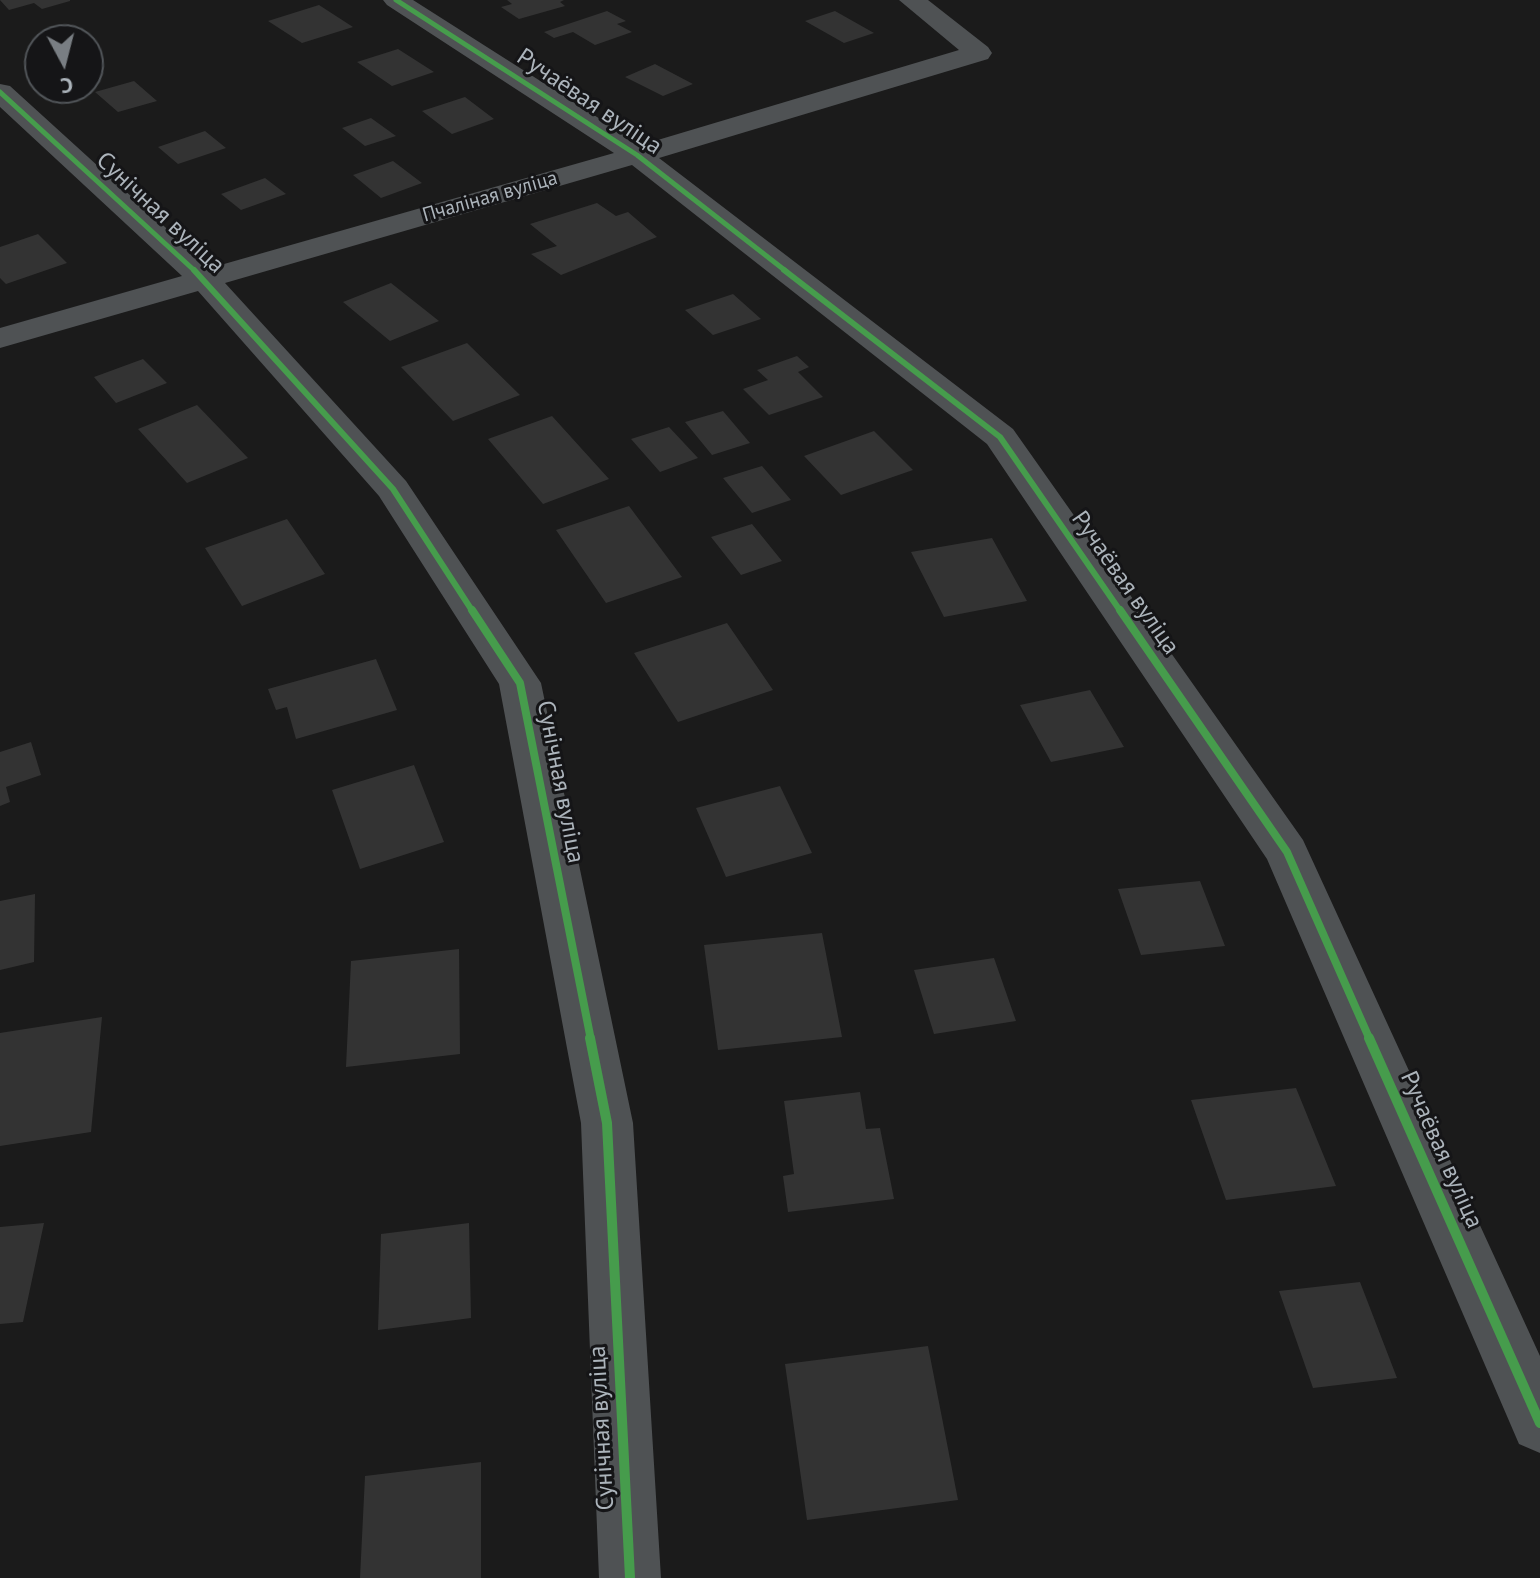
<!DOCTYPE html>
<meta charset="utf-8">
<style>
body{margin:0}
#map{position:relative;width:1540px;height:1578px;overflow:hidden;background:#1b1b1b;font-family:"PT Sans",sans-serif}
canvas{display:block}
.north{position:absolute;left:24px;top:24px;width:80px;height:80px;box-sizing:border-box;background:#151517;border:2px solid #515559;border-radius:50%;rotate:173deg;font-size:22px;font-weight:700;line-height:32px;text-align:center;color:#acb4bb}
.north::after{content:'';display:block;margin:auto;width:28px;height:36px;background:#797e83;clip-path:polygon(50% 0,100% 100%,50% 72%,0 100%)}
</style>
<div id="map">
<canvas width="1540" height="1578"></canvas>
<div class="north">С</div>
</div>
<script>
const g = document.querySelector('canvas').getContext('2d');
g.lineJoin = 'round';
function fillPath(path, color) { g.fillStyle = color; g.fill(path, 'evenodd'); }
const poly = rows => new Path2D(rows.map(r => 'M' + r).join(''));
function strokePath(path, color, width, dash) { g.strokeStyle = color; g.lineWidth = width; g.lineCap = dash ? 'butt' : 'round'; g.setLineDash(dash || []); g.stroke(path); }
function drawText(font, color, halo, rows, align = 'center') {
  g.font = font + ' "PT Sans",sans-serif'; g.lineWidth = 6; g.setLineDash([]); g.textBaseline = 'middle'; g.strokeStyle = halo; g.fillStyle = color; for (const [text, x, y, turn = 0] of rows) {
    g.save(); g.translate(x, y); g.rotate((+turn || 0) * Math.PI / 180); g.textAlign = isNaN(turn) ? turn : align; if (halo) g.strokeText(text, 0, 0); g.fillText(text, 0, 0); g.restore();
  }
}
const building = poly([
 [0,0,70,0,70,1,42,9,34,3,9,10],
 [507,0,564,0,560,2,565,6,519,19,501,7,512,4],
 [319,5,353,27,302,43,268,21],
 [607,11,626,21,617,24,632,32,595,45,573,32,554,38,544,32],
 [835,11,874,33,844,43,805,21],
 [398,49,434,72,392,86,357,62],
 [655,64,693,84,663,96,625,77],
 [134,81,157,101,118,112,95,92],
 [465,97,494,119,452,134,422,111],
 [371,118,396,136,365,146,342,128],
 [205,131,226,148,178,164,158,147],
 [393,161,422,183,381,198,353,175],
 [265,178,286,194,241,210,221,194],
 [597,203,616,216,628,212,657,237,561,275,531,254,557,246,530,224],
 [38,234,67,263,6,284,0,278,0,247],
 [391,283,439,321,390,341,343,302],
 [733,294,761,319,713,335,685,310],
 [467,343,520,395,453,421,401,367],
 [797,356,809,367,798,372,823,397,769,415,743,389,768,380,757,370],
 [143,359,167,383,116,403,94,377],
 [197,405,248,458,187,483,138,429],
 [723,411,750,443,712,455,685,422],
 [552,416,609,479,543,504,488,439],
 [669,427,698,458,660,472,631,439],
 [874,431,913,470,841,495,804,456],
 [762,466,791,500,752,513,723,478],
 [629,506,682,577,606,603,556,530],
 [287,519,325,574,242,606,205,548],
 [752,524,782,561,741,575,711,537],
 [992,538,1027,601,944,617,911,552],
 [727,623,773,690,678,722,634,653],
 [376,659,397,710,296,739,287,707,276,710,268,689],
 [1090,690,1124,747,1051,762,1020,705],
 [31,742,41,775,6,787,10,802,0,806,0,752],
 [414,765,444,842,360,869,332,790],
 [780,786,812,853,726,877,696,808],
 [1200,881,1225,946,1141,955,1118,889],
 [35,894,34,962,0,970,0,901],
 [822,933,842,1037,718,1050,704,945],
 [459,949,460,1054,346,1067,351,961],
 [994,958,1016,1021,934,1034,914,970],
 [102,1017,91,1132,0,1146,0,1033],
 [1296,1088,1336,1186,1226,1200,1191,1100],
 [860,1092,866,1129,880,1128,894,1199,788,1212,783,1176,794,1174,784,1101],
 [44,1223,23,1322,0,1324,0,1227],
 [469,1223,471,1318,378,1330,381,1234],
 [1360,1282,1397,1378,1313,1388,1279,1291],
 [928,1346,958,1500,807,1520,785,1364],
 [481,1462,481,1578,360,1578,365,1476]
]);
const street = poly([
 [383,0,413,0,641,145,959,50,899,0,928,0,988,47,992,53,988,59,659,158,1013,429,1303,840,1540,1356,1540,1453,1519,1444,1267,859,987,444,632,165,225,283,406,481,541,683,633,1123,661,1578,599,1578,581,1123,499,684,379,496,198,291,0,348,0,328,182,276,0,107,0,84,10,86,210,268,614,153,387,5,383,0]
]);
const cyclewayFar3 = poly([
 [396,0,637,155,787,272],
 [0,92,196,272]
]);
const cyclewayFar2 = poly([
 [194,270,393,489,473,612],
 [784,270,1000,437,1121,612]
]);
const cyclewayFar1 = poly([
 [472,610,520,683,591,1040],
 [1120,610,1287,852,1370,1040]
]);
const cycleway = poly([
 [590,1038,607,1123,630,1578],
 [1369,1038,1540,1423]
]);
const farStreetnames = [
 ["Пчаліная вуліца",490,197,-16]
];
const streetNames = [
 ["Ручаёвая вуліца",589,102,34],
 ["Сунічная вуліца",160,213,43],
 ["Ручаёвая вуліца",1125,583,55],
 ["Сунічная вуліца",560,782,79],
 ["Ручаёвая вуліца",1441,1150,66],
 ["Сунічная вуліца",602,1428,-93]
];
fillPath(building, '#333');
fillPath(street, '#4f5254');
strokePath(cyclewayFar3, '#469c4c', 5);
strokePath(cyclewayFar2, '#469c4c', 6);
strokePath(cyclewayFar1, '#469c4c', 8);
strokePath(cycleway, '#469c4c', 10);
drawText('20px', '#acb4bb', '#151517', farStreetnames);
drawText('24px', '#acb4bb', '#151517', streetNames);
</script>
